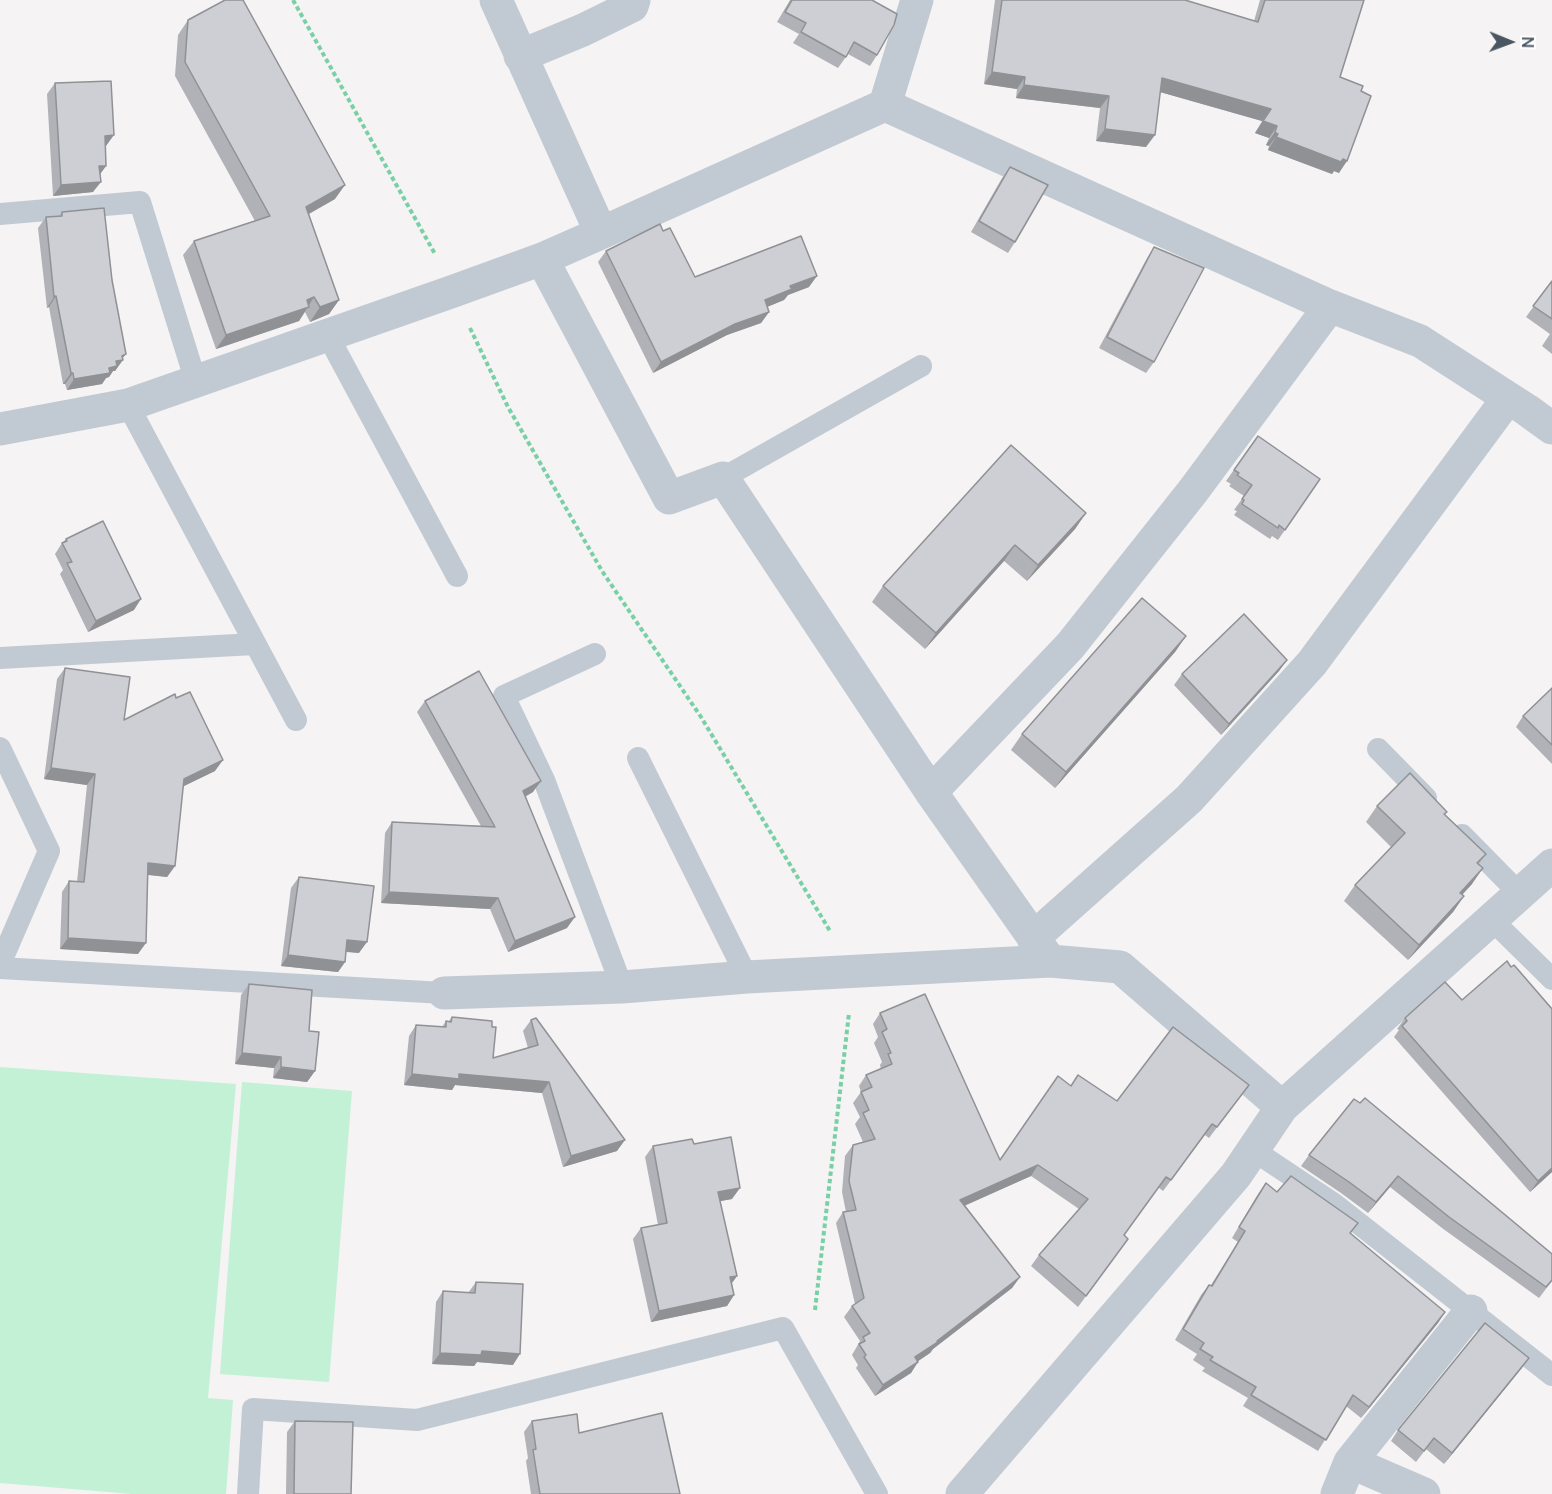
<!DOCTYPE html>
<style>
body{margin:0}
#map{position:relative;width:1552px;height:1494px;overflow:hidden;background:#f5f3f3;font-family:Manrope,sans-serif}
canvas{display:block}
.north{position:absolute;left:1480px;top:12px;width:60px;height:60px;-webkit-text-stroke:4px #fff;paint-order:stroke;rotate:91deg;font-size:16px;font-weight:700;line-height:24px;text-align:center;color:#4a5661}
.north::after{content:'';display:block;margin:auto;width:21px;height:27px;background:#4a5661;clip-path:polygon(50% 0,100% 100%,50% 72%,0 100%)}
</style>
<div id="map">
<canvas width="1552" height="1494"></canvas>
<div class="north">N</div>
</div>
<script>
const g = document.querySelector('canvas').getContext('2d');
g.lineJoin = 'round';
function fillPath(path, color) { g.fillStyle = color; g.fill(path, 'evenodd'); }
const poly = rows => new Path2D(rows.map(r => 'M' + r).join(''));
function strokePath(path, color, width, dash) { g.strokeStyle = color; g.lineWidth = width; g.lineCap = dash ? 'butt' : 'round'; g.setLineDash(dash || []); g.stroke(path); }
const green = poly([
 [0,1067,236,1084,208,1398,233,1400,226,1494,132,1494,0,1483],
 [242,1082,352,1091,329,1382,220,1374]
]);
const path = poly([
 [293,0,435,254],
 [470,328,508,407,602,571,701,717,830,931],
 [815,1310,849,1013]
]);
const service = poly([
 [0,214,140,202,196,382],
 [328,336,457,576],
 [128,405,296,720],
 [723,478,921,366],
 [595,654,504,696,544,780,622,987],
 [0,658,254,644],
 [0,748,49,851,0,964],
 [1378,749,1426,798],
 [638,758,747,977],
 [1462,835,1520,894],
 [1491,919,1552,979],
 [0,968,444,993],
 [1253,1150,1334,1204,1552,1375],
 [248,1494,253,1409,417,1420,783,1328,877,1494]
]);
const minor = poly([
 [496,0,601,233],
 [520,56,583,30,632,6,634,0],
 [885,105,1330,306,1420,341,1527,410,1552,428],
 [542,259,669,498,723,478,931,792,1050,961],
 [0,429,128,405,451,292,542,259,601,233,885,105,917,0],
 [931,792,1070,646,1193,491,1330,306],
 [1033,938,1189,799,1312,663,1508,398],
 [444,993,622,987,747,977,1050,961,1120,967,1282,1107],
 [1350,1462,1424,1494],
 [962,1494,1236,1175,1282,1107,1552,865],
 [1337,1494,1350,1462,1471,1311]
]);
const wall = poly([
 [790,0,872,0,877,55,870,66,848,54,838,68,793,43,799,34,777,22],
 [995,0,1185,0,1254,21,1260,0,1364,0,1340,77,1361,91,1339,173,1334,171,1332,174,1268,150,1269,146,1266,145,1269,138,1255,133,1262,121,1160,92,1146,147,1096,141,1100,108,1016,98,1017,89,984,84],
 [188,20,335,199,309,214,339,300,329,314,310,322,305,312,299,321,216,349,183,255,194,241,255,221,175,76,178,35],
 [55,83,106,146,105,146,106,166,100,174,93,192,53,196,47,94],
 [1010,167,1015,242,1008,253,971,232,1002,178],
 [62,212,112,280,123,358,115,371,113,371,109,377,106,378,102,384,67,390,65,384,63,384,49,307,47,308,38,228,46,217,59,216],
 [663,231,695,277,809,287,788,295,784,300,767,307,769,312,761,323,727,335,653,373,598,262,606,251],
 [1154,247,1154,362,1146,373,1099,348,1147,258],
 [1552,281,1552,354,1542,346,1550,334,1526,317],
 [1258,436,1320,479,1278,540,1272,536,1270,539,1234,515,1237,511,1234,510,1244,496,1229,486,1231,484,1226,481],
 [1086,513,1075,529,1027,581,1004,561,925,649,872,602,883,586],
 [66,539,134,610,88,632,60,574,63,570,55,554,62,543],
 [1186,636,1175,652,1055,788,1011,750,1022,734],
 [1287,660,1279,671,1221,735,1174,685,1182,674],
 [65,668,124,720,215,771,183,786,175,866,167,877,148,875,138,954,60,949,62,892,69,881,77,882,87,785,44,779,57,679],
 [1552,688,1552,764,1516,727,1523,716],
 [425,701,533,792,526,796,567,928,508,952,490,909,381,903,385,833,392,822,481,826,417,712],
 [1377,806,1447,812,1445,815,1486,854,1479,864,1472,884,1462,895,1464,896,1453,912,1408,960,1344,901,1355,885,1391,847,1366,822],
 [299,877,359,953,346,952,345,962,338,972,281,966,291,888],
 [249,984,315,1071,307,1082,273,1078,274,1068,235,1064,241,995],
 [880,1013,1000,1160,1071,1086,1117,1101,1249,1085,1209,1138,1205,1135,1163,1191,1158,1187,1124,1235,1128,1239,1078,1307,1031,1266,1039,1255,1079,1209,1031,1176,965,1205,1020,1277,1012,1288,933,1349,930,1353,918,1361,911,1373,875,1396,856,1368,858,1365,852,1355,860,1341,844,1317,852,1306,855,1304,836,1223,843,1212,846,1212,842,1192,845,1156,853,1145,863,1142,855,1124,860,1117,853,1103,861,1092,859,1086,866,1075,881,1069,880,1065,882,1062,874,1043,878,1037,873,1024],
 [452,1017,493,1058,528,1048,523,1031,531,1020,617,1151,563,1167,542,1093,455,1085,452,1090,404,1085,409,1036,416,1025,442,1027,446,1021,449,1021],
 [1405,1018,1552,1172,1530,1192,1394,1037,1399,1030,1397,1029],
 [1354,1099,1552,1254,1552,1281,1539,1298,1442,1228,1390,1187,1368,1213,1341,1193,1301,1166,1309,1155],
 [694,1144,732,1199,720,1201,737,1276,732,1283,734,1295,727,1306,651,1322,633,1239,641,1228,658,1225,645,1157,653,1146],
 [1266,1183,1277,1192,1351,1234,1445,1312,1438,1323,1361,1418,1346,1406,1318,1451,1243,1406,1248,1398,1202,1371,1205,1368,1193,1360,1197,1354,1175,1340,1201,1295,1209,1285,1211,1285,1238,1242,1232,1238,1258,1194],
 [476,1282,513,1365,477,1362,474,1366,432,1364,436,1302,443,1291,468,1293],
 [1529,1358,1521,1369,1444,1464,1426,1449,1416,1462,1391,1441,1398,1430],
 [295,1421,351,1494,286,1494,287,1432],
 [532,1421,579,1433,680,1494,531,1494,526,1461,528,1458,524,1432]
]);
const shadedWall = poly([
 [992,72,1025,77,1017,89,984,84],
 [1162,78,1271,109,1262,121,1153,90],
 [1024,85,1109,96,1100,108,1016,98],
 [1263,121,1277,126,1269,138,1255,133],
 [1105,129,1155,135,1146,147,1096,141],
 [1275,132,1278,134,1269,146,1266,145],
 [114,135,106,146,97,147,105,136],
 [1276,137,1343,159,1347,161,1339,173,1334,171,1332,174,1268,150],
 [99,166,106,166,98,177],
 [101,182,93,192,53,196,61,185],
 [345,185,335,199,296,221,306,207],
 [817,276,809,287,788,295,784,300,757,311,765,300,790,286],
 [56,296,49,307,47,308,54,297],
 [314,297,299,321,216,349,226,335],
 [339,300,329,314,310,322,320,307],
 [769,312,761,323,727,335,653,373,661,362,735,324],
 [126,354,121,360,123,360,115,371,113,371,109,377,106,378,102,384,67,390,74,379,109,368,122,356],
 [71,373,73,373,65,384,63,384],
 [1086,513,1075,529,1027,581,1038,565],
 [1015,545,1004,561,925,649,936,633],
 [141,599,134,610,88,632,96,621],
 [1186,636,1175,652,1055,788,1066,772],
 [1287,660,1279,671,1221,735,1229,724],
 [223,760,215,771,176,790,184,779],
 [51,768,95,774,87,785,44,779],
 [541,781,533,792,516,802,523,791],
 [148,863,175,866,167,877,141,874],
 [1483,868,1472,884,1449,909,1460,893],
 [389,892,498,898,490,909,381,903],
 [1464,896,1453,912,1408,960,1419,945],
 [575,917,567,928,508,952,515,941],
 [68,938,146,943,138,954,60,949],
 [347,940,367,942,359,953,340,951],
 [288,955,345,962,338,972,281,966],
 [242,1053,281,1057,274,1068,235,1064],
 [281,1067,315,1071,307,1082,273,1078],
 [412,1074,459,1074,549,1082,542,1093,455,1085,452,1090,404,1085],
 [625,1140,617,1151,563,1167,571,1156],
 [1038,1165,1031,1176,953,1211,960,1200],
 [1552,1168,1552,1172,1530,1192,1538,1181],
 [1398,1176,1390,1187,1368,1213,1376,1202],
 [740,1188,732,1199,710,1203,718,1192],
 [737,1276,729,1287,730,1277],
 [1020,1277,1012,1288,933,1349,930,1353,908,1368,915,1357],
 [734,1295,727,1306,651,1322,659,1311],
 [1445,1312,1438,1323,1361,1418,1369,1407],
 [482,1351,520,1354,513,1365,477,1362,474,1366,432,1364,440,1353],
 [1529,1358,1521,1369,1444,1464,1452,1453],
 [918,1362,911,1373,875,1396,883,1385]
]);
const building = poly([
 [225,0,243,0,345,185,306,207,339,300,320,307,314,297,307,300,309,307,226,335,194,241,270,216,185,62,188,20,225,0],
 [792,0,872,0,897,14,894,25,877,55,854,42,846,57,801,32,806,23,785,12,792,0],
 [1002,0,1185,0,1258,22,1265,0,1364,0,1340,77,1363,86,1361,91,1371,96,1347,161,1343,159,1341,162,1276,137,1278,134,1275,132,1277,126,1263,121,1271,109,1162,78,1155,135,1105,129,1109,96,1024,85,1025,77,992,72,1002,0],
 [111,81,114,135,105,136,106,166,99,166,101,182,61,185,55,83,111,81],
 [1010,167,1048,185,1015,242,979,221,1010,167],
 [104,208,112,280,126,354,122,356,123,360,116,361,117,366,109,368,110,373,74,379,73,373,71,373,56,296,54,297,46,217,62,216,62,212,104,208],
 [660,224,663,231,670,228,695,277,801,236,817,276,790,286,792,289,765,300,769,312,735,324,661,362,606,251,660,224],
 [1154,247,1204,268,1154,362,1107,337,1154,247],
 [1552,281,1552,319,1533,306,1552,281],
 [1258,436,1320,479,1285,530,1279,525,1278,528,1242,504,1244,500,1242,499,1252,485,1237,475,1239,473,1234,470,1258,436],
 [1011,445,1086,513,1038,565,1015,545,936,633,883,586,1011,445],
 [103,521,141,599,96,621,67,563,72,562,62,543,67,541,66,539,103,521],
 [1142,598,1186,636,1066,772,1022,734,1142,598],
 [1244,614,1287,660,1229,724,1182,674,1244,614],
 [65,668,130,677,124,720,175,694,176,698,190,692,223,760,184,779,175,866,148,863,146,943,68,938,69,881,84,882,95,774,51,768,65,668],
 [479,671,541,781,523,791,575,917,515,941,498,898,389,892,392,822,495,827,425,701,479,671],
 [1552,688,1552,745,1523,716,1552,688],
 [1410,773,1447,812,1444,814,1486,854,1477,863,1483,868,1460,893,1464,896,1419,945,1355,885,1405,833,1377,806,1410,773],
 [299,877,374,886,367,942,347,940,345,962,288,955,299,877],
 [1507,961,1511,967,1514,965,1552,1009,1552,1168,1538,1181,1402,1026,1407,1021,1405,1018,1445,982,1462,1000,1507,961],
 [249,984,312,990,309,1031,319,1032,315,1071,281,1067,281,1057,242,1053,249,984],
 [925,994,1000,1160,1058,1076,1071,1086,1078,1075,1117,1101,1173,1027,1249,1085,1217,1127,1212,1124,1171,1180,1166,1177,1124,1235,1128,1239,1086,1296,1039,1255,1088,1199,1038,1165,960,1200,1020,1277,937,1341,938,1342,915,1357,918,1362,883,1385,864,1357,866,1355,859,1344,865,1341,863,1337,870,1333,852,1306,864,1298,843,1212,856,1210,849,1181,853,1145,875,1139,863,1113,869,1110,861,1092,872,1087,866,1075,892,1064,888,1054,891,1053,882,1032,887,1029,880,1013,925,994],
 [452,1017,492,1021,492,1027,496,1027,493,1058,538,1045,531,1020,536,1018,625,1140,571,1156,549,1082,459,1074,459,1079,412,1074,416,1025,446,1027,446,1021,451,1022,452,1017],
 [1365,1098,1552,1254,1552,1280,1546,1287,1449,1217,1398,1176,1376,1202,1349,1182,1309,1155,1354,1099,1360,1103,1365,1098],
 [731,1137,740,1188,718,1192,737,1276,730,1277,734,1295,659,1311,641,1228,667,1223,653,1146,692,1139,694,1144,731,1137],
 [1291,1176,1358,1223,1350,1233,1445,1312,1369,1407,1353,1395,1326,1440,1251,1395,1256,1387,1210,1360,1213,1357,1200,1349,1204,1343,1183,1329,1209,1285,1212,1286,1245,1231,1239,1227,1266,1183,1277,1192,1291,1176],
 [476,1282,523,1284,520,1354,482,1351,481,1355,440,1353,443,1291,475,1293,476,1282],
 [1485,1323,1529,1358,1452,1453,1434,1438,1424,1451,1398,1430,1485,1323],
 [662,1413,680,1494,540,1494,533,1450,536,1449,532,1421,577,1414,579,1433,662,1413],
 [295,1421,353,1422,351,1494,294,1494,295,1421]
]);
fillPath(green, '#c3f1d5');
strokePath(path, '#7ad0a6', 4, [4.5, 3]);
strokePath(service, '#c1cad2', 22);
strokePath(minor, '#c1cad2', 33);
fillPath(wall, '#b0b2b7');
fillPath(shadedWall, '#909195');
fillPath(building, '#cdcfd5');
strokePath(building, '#909195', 1.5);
</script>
